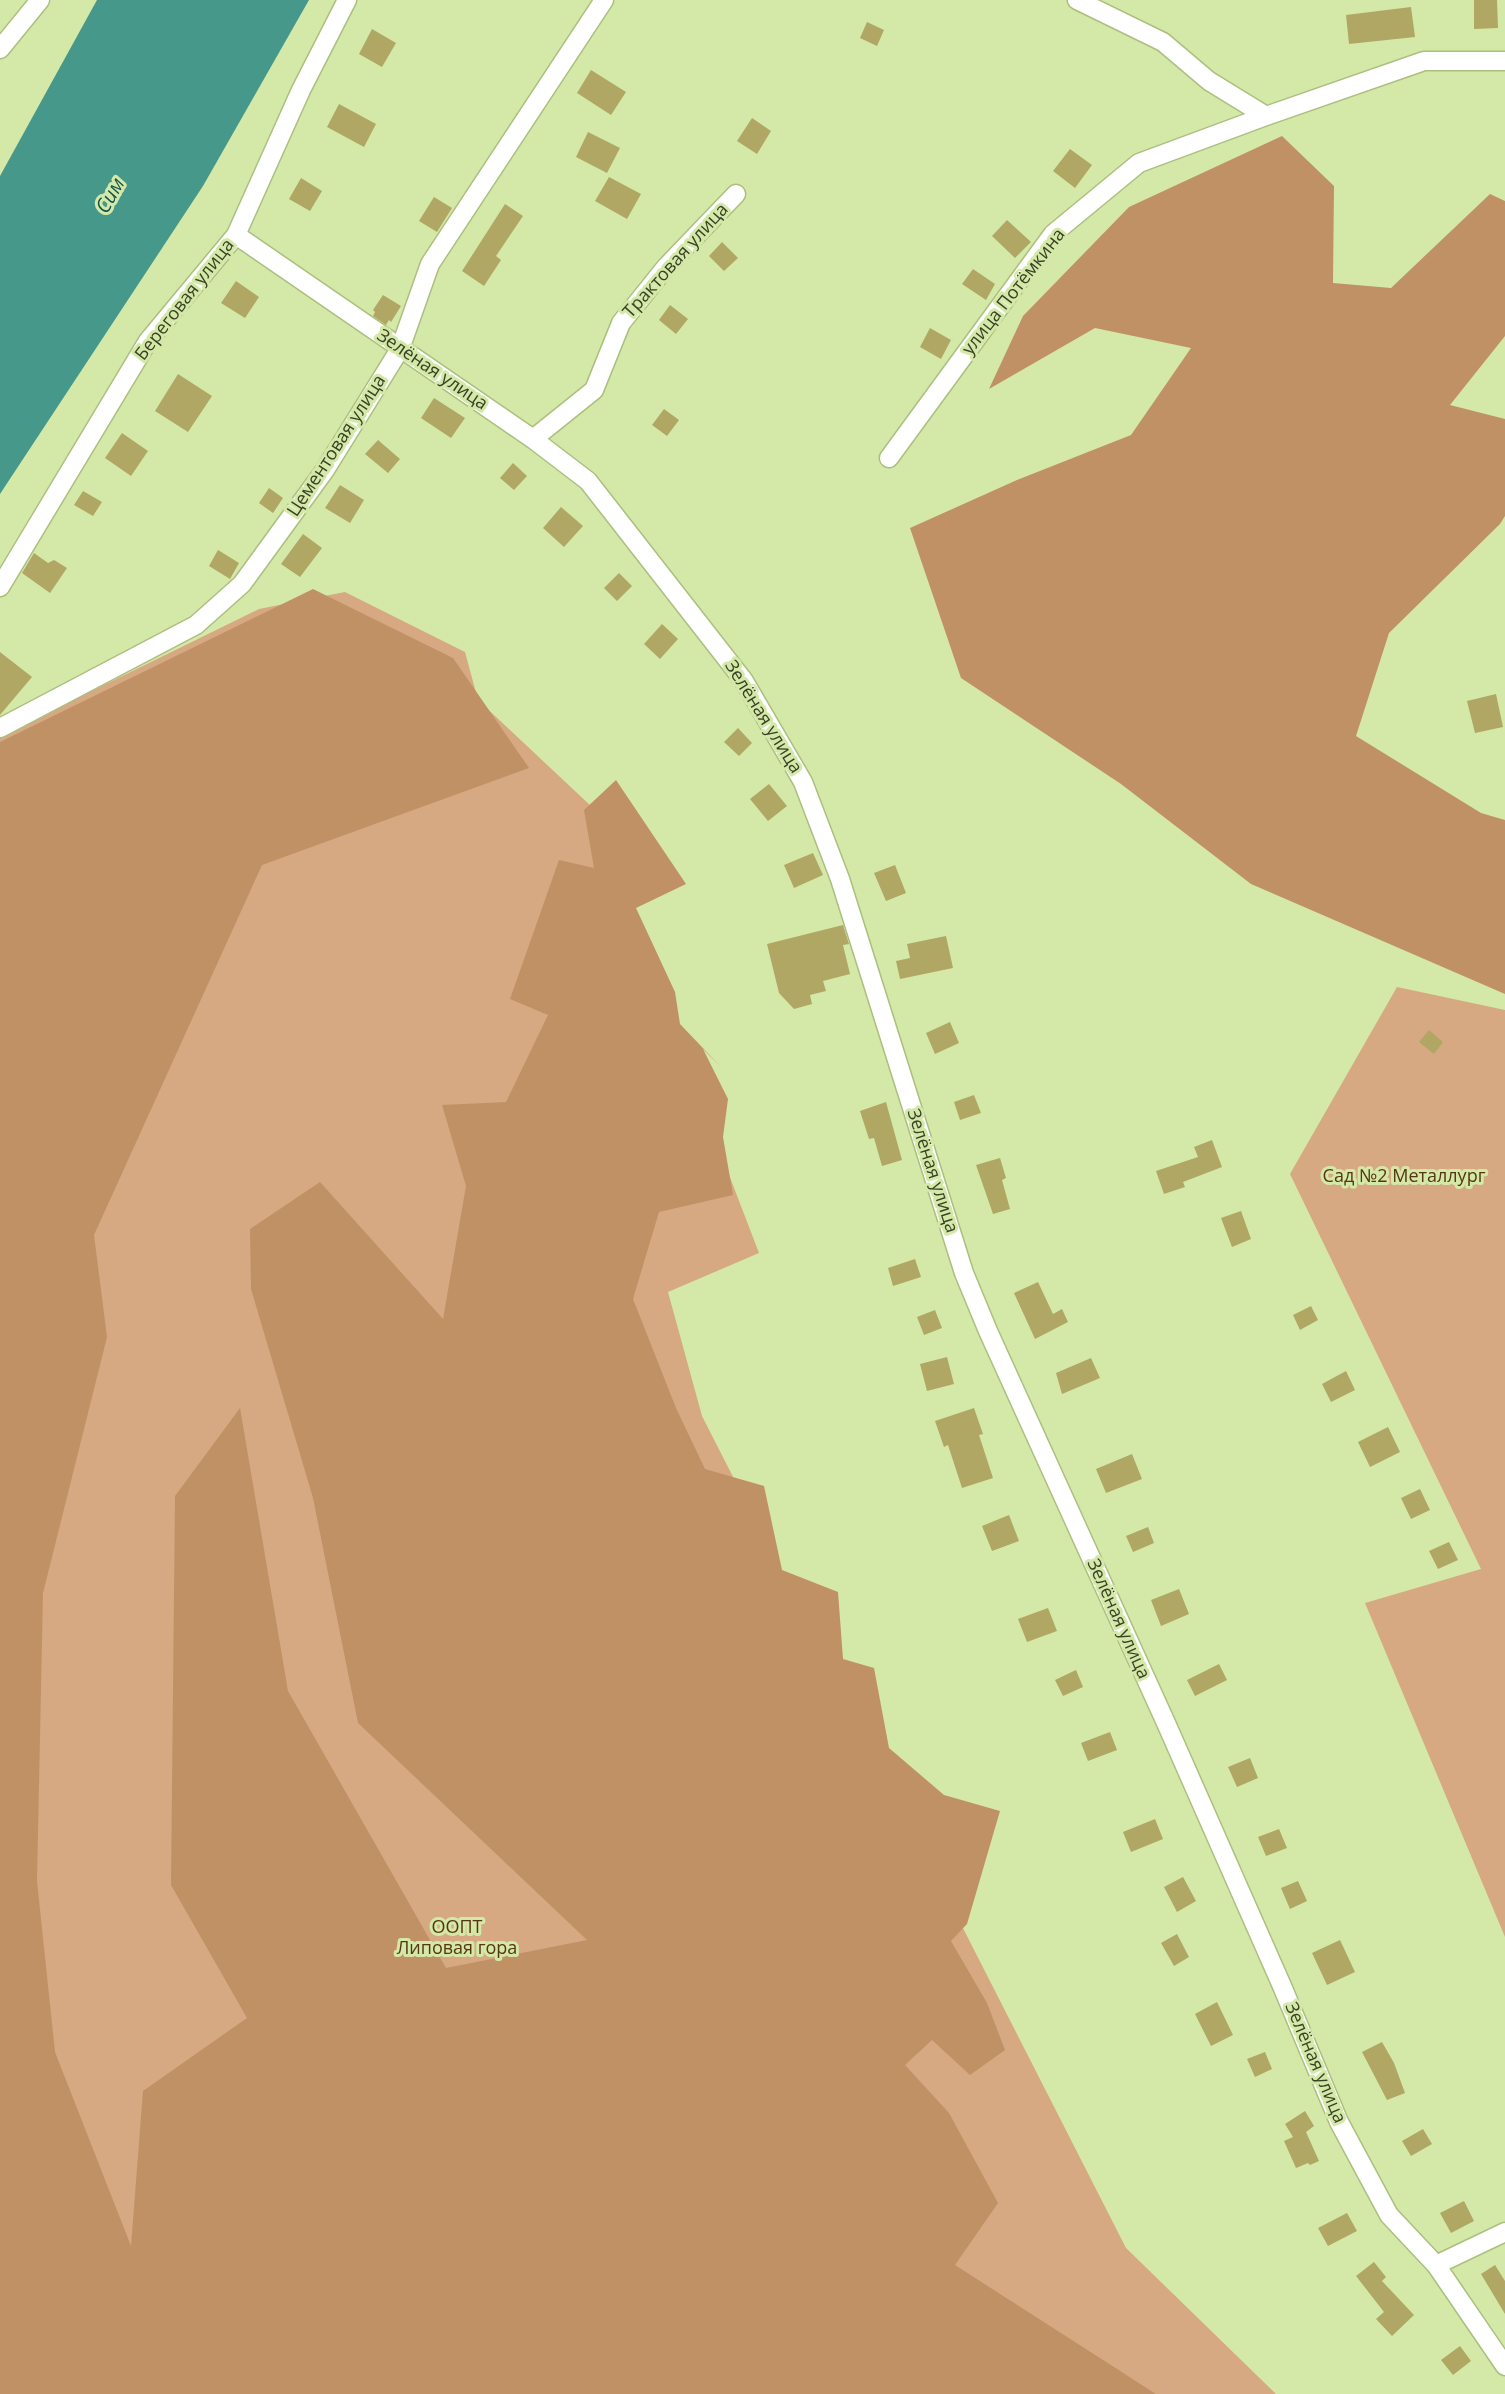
<!DOCTYPE html>
<meta charset="utf-8">
<style>
body{margin:0}
canvas{display:block;background:#d4e8a7}
</style>
<canvas width="1505" height="2394"></canvas>
<script>
const g = document.querySelector('canvas').getContext('2d');
g.lineJoin = 'round';
function fillPath(path, color) { g.fillStyle = color; g.fill(path, 'evenodd'); }
const poly = rows => new Path2D(rows.map(r => 'M' + r).join(''));
function strokePath(path, color, width, dash) { g.strokeStyle = color; g.lineWidth = width; g.lineCap = dash ? 'butt' : 'round'; g.setLineDash(dash || []); g.stroke(path); }
function drawText(font, color, halo, rows, align = 'center') {
  g.font = font + ' "Open Sans",sans-serif'; g.lineWidth = 6; g.setLineDash([]); g.textBaseline = 'middle'; g.strokeStyle = halo; g.fillStyle = color; for (const [text, x, y, turn = 0] of rows) {
    g.save(); g.translate(x, y); g.rotate((+turn || 0) * Math.PI / 180); g.textAlign = isNaN(turn) ? turn : align; if (halo) g.strokeText(text, 0, 0); g.fillText(text, 0, 0); g.restore();
  }
}
const green = poly([
 [345,592,465,652,478,700,673,883,626,906,759,1253,668,1292,702,1416,1126,2248,1276,2394,0,2394,0,736,259,609],
 [1397,987,1505,1010,1505,1937,1365,1603,1481,1569,1290,1174]
]);
const forest = poly([
 [1282,136,1334,186,1333,283,1391,288,1490,194,1505,201,1505,336,1450,405,1505,419,1505,516,1500,524,1389,633,1356,736,1481,813,1505,820,1505,994,1251,884,1121,784,961,678,910,528,1017,480,1131,435,1191,348,1095,328,989,389,1023,316,1129,207],
 [313,589,453,658,529,768,262,865,94,1235,107,1337,43,1593,37,1881,55,2052,131,2246,143,2091,247,2018,171,1885,175,1496,240,1408,288,1691,446,1968,587,1940,358,1723,313,1498,251,1289,250,1229,320,1182,443,1319,466,1186,442,1105,506,1102,548,1015,510,999,559,860,594,868,584,810,616,780,686,884,636,908,675,992,680,1024,720,1066,703,1049,728,1099,723,1137,733,1195,659,1212,633,1299,676,1408,705,1469,764,1486,782,1570,838,1592,843,1659,874,1668,889,1748,944,1795,1000,1811,967,1924,951,1941,987,2003,1005,2050,970,2075,932,2040,905,2065,949,2113,998,2203,955,2265,1156,2394,0,2394,0,742]
]);
const water = poly([
 [97,0,309,0,203,186,0,494,0,176]
]);
const building = poly([
 [1474,0,1497,0,1498,28,1474,29],
 [1411,7,1415,37,1349,44,1346,15],
 [867,22,884,30,877,46,860,38],
 [372,29,396,43,382,67,359,54],
 [591,70,626,92,611,115,577,93],
 [339,104,376,124,364,147,327,127],
 [752,118,771,131,757,154,737,141],
 [588,132,620,148,607,173,576,157],
 [1070,149,1092,165,1075,188,1053,171],
 [609,177,641,194,627,219,595,201],
 [301,178,322,191,310,211,289,199],
 [434,197,452,208,437,232,419,221],
 [505,204,523,216,496,256,501,260,484,286,462,271],
 [1007,220,1031,242,1015,258,992,236],
 [722,242,738,258,724,271,709,256],
 [973,269,995,284,986,300,962,284],
 [236,281,259,297,245,318,221,303],
 [383,295,401,306,391,322,389,320,386,325,373,316,375,312,373,310],
 [670,305,688,319,676,334,659,320],
 [930,328,951,340,941,359,920,347],
 [178,374,212,396,188,432,155,411],
 [434,398,465,418,451,438,421,418],
 [664,409,679,420,667,436,652,425],
 [122,433,148,451,131,476,105,458],
 [378,440,400,459,388,473,365,454],
 [513,463,527,476,514,490,500,478],
 [340,485,364,500,350,523,325,508],
 [269,488,283,498,273,513,259,503],
 [83,491,102,502,93,516,74,505],
 [561,507,583,526,564,547,543,528],
 [303,534,322,548,300,577,281,564],
 [218,550,239,563,230,579,209,566],
 [34,553,48,563,54,560,67,568,50,593,22,573],
 [619,573,632,586,617,601,604,588],
 [662,624,678,639,660,659,644,644],
 [0,652,32,677,0,715],
 [1496,694,1503,727,1475,733,1467,701],
 [738,728,752,743,739,756,724,742],
 [769,784,787,806,768,821,750,799],
 [813,853,823,875,794,888,784,865],
 [895,865,906,893,886,901,874,873],
 [843,925,849,944,843,945,850,974,823,981,826,991,810,995,812,1004,794,1009,779,993,767,944],
 [946,936,953,968,900,979,896,961,910,958,907,944],
 [950,1022,959,1043,935,1054,926,1033],
 [1429,1030,1443,1042,1434,1054,1419,1042],
 [974,1095,981,1113,960,1120,954,1102],
 [886,1102,902,1160,882,1166,874,1138,869,1139,860,1111],
 [1212,1140,1222,1167,1183,1182,1185,1187,1164,1194,1156,1171,1198,1157,1194,1147],
 [1000,1158,1006,1178,1002,1180,1010,1209,993,1214,976,1165],
 [1241,1211,1251,1239,1232,1247,1221,1218],
 [915,1259,921,1277,893,1286,888,1268],
 [1038,1282,1053,1314,1062,1309,1068,1322,1035,1339,1014,1293],
 [1311,1306,1318,1320,1300,1330,1293,1315],
 [935,1310,942,1328,924,1335,917,1317],
 [947,1357,954,1384,927,1391,920,1364],
 [1091,1358,1100,1378,1062,1394,1056,1373],
 [1346,1371,1355,1390,1331,1402,1322,1384],
 [974,1408,983,1434,979,1435,993,1478,962,1488,948,1445,944,1447,935,1421],
 [1388,1427,1400,1452,1370,1467,1358,1442],
 [1132,1454,1142,1479,1106,1493,1096,1469],
 [1420,1489,1430,1510,1411,1519,1401,1498],
 [1009,1515,1019,1541,992,1551,982,1526],
 [1148,1527,1154,1543,1133,1552,1126,1536],
 [1449,1542,1458,1560,1438,1569,1429,1551],
 [1179,1589,1189,1614,1161,1626,1151,1600],
 [1048,1608,1057,1631,1027,1642,1018,1619],
 [1219,1664,1227,1680,1195,1696,1187,1680],
 [1076,1670,1083,1687,1063,1696,1055,1680],
 [1110,1732,1117,1750,1088,1761,1081,1743],
 [1250,1758,1258,1778,1237,1787,1228,1767],
 [1155,1819,1163,1839,1131,1852,1123,1832],
 [1279,1829,1287,1848,1266,1856,1258,1837],
 [1183,1877,1196,1901,1177,1912,1164,1887],
 [1298,1881,1307,1901,1290,1909,1281,1888],
 [1177,1934,1189,1957,1174,1966,1161,1943],
 [1340,1940,1355,1972,1327,1985,1312,1953],
 [1217,2002,1233,2035,1211,2046,1195,2014],
 [1382,2042,1394,2063,1405,2093,1387,2100,1362,2052],
 [1265,2052,1272,2069,1255,2077,1247,2059],
 [1305,2111,1314,2126,1306,2132,1319,2161,1310,2165,1308,2163,1296,2168,1284,2141,1293,2137,1285,2124],
 [1423,2129,1432,2144,1411,2156,1402,2141],
 [1464,2201,1474,2221,1451,2233,1440,2213],
 [1347,2213,1357,2231,1328,2246,1318,2228],
 [1374,2262,1386,2277,1382,2281,1414,2315,1392,2336,1376,2319,1384,2312,1356,2276],
 [1495,2265,1505,2281,1505,2314,1481,2274],
 [1460,2346,1471,2361,1453,2375,1441,2360]
]);
const street = poly([
 [1077,0,1163,42,1209,81,1266,116],
 [0,49,40,0],
 [236,235,533,439,588,481,744,681,803,782,840,879,964,1273,988,1331,1166,1723,1282,1986,1339,2122,1389,2215,1436,2265,1505,2366],
 [533,439,594,390,621,323,666,267,736,194],
 [889,458,1053,234,1139,163,1266,116,1424,61,1505,61],
 [0,587,148,341,236,235,301,90,347,0],
 [0,728,196,625,242,584,325,470,400,349,430,264,604,0],
 [1436,2265,1505,2232]
]);
const streetNames = [
 ["Трактовая улица",676,261,-48],
 ["улица Потёмкина",1014,292,-52],
 ["Береговая улица",185,300,-52],
 ["Зелёная улица",432,370,34],
 ["Цементовая улица",337,446,-57],
 ["Зелёная улица",763,717,58],
 ["Зелёная улица",932,1171,72],
 ["Зелёная улица",1118,1619,66],
 ["Зелёная улица",1315,2063,67]
];
const parkNames = [
 ["Сад №2 Металлург",1404,1177],
 ["ООПТ",457,1928],
 ["Липовая гора",457,1949]
];
const waterNames = [
 ["Сим",111,196,-60]
];
fillPath(green, '#d6a982');
fillPath(forest, '#c19166');
fillPath(water, '#46988b');
fillPath(building, '#b0a764');
strokePath(street, '#acbf7f', 21);
strokePath(street, '#fff', 18);
drawText('18px', '#384025', '#d4e8a7', streetNames);
drawText('18px', '#573514', '#d4e8a7', parkNames);
drawText('italic 20px', '#10564d', '#d4e8a7', waterNames);
</script>
